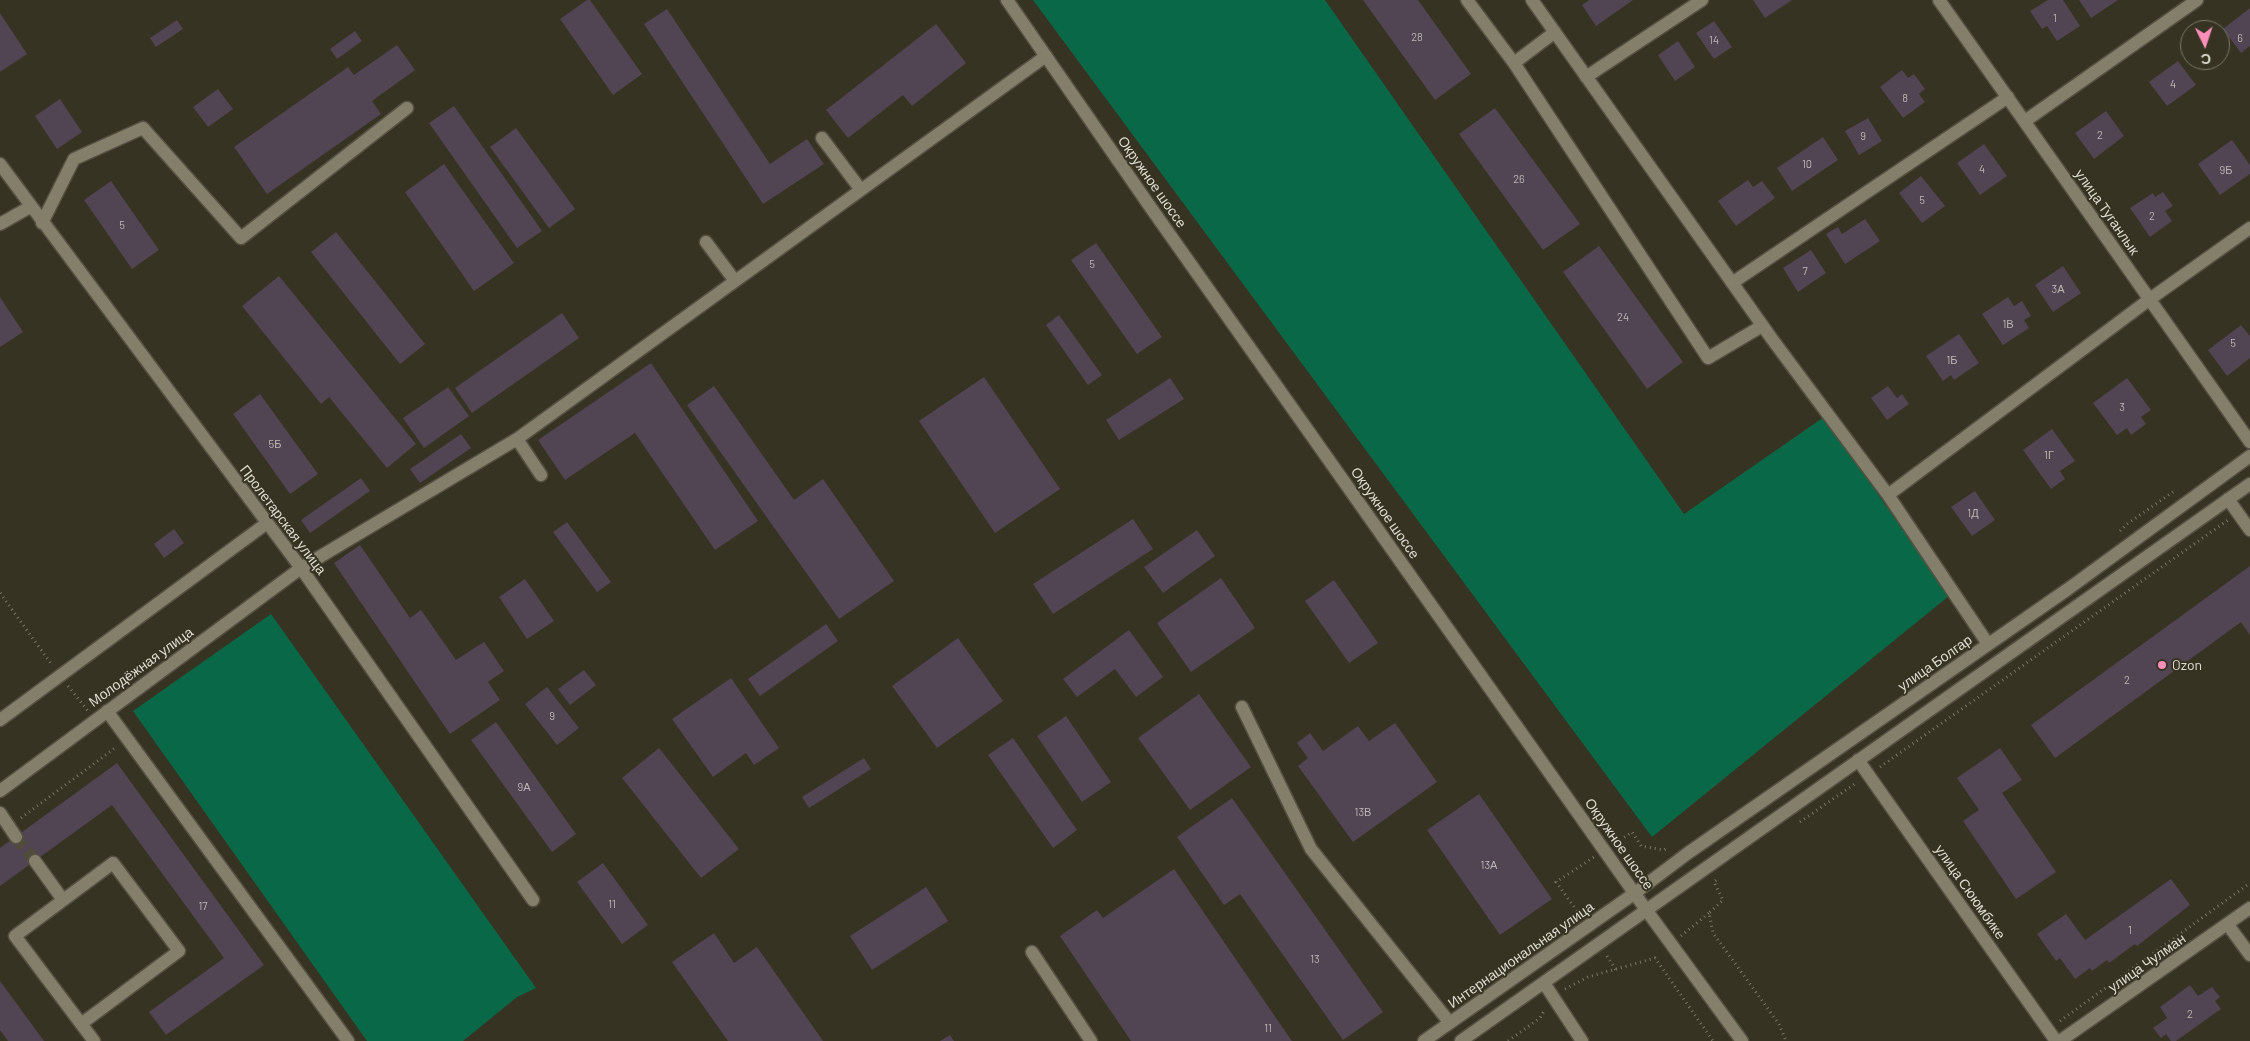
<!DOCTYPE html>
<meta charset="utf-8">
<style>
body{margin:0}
#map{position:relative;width:2250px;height:1041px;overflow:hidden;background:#373322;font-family:Barlow,sans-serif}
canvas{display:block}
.north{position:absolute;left:2180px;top:20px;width:50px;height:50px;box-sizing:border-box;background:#373322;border:1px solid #7a7768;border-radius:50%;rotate:176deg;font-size:14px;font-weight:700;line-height:20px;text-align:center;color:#dfddd2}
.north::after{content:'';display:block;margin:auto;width:18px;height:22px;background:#ff8ebb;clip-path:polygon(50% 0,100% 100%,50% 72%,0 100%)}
</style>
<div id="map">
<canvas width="2250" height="1041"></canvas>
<div class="north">С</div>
</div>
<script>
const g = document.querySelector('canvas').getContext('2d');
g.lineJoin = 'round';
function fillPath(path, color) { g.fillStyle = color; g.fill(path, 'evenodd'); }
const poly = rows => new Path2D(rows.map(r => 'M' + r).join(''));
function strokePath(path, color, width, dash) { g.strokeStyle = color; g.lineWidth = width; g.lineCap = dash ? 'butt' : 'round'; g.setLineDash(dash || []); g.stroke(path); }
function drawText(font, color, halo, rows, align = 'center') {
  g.font = font + ' Barlow,sans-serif'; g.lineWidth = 4; g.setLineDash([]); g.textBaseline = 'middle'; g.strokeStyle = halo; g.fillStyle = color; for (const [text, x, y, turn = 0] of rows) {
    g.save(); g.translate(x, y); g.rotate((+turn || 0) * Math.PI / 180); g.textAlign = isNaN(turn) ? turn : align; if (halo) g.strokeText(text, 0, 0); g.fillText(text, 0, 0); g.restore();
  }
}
const green = poly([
 [1033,0,1325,0,1684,514,1824,417,1949,596,1652,837],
 [271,614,536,988,517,997,463,1041,367,1041,133,711]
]);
const building = poly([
 [587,0,590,0,642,74,613,95,560,19],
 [1363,0,1418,0,1471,74,1435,100],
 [1589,0,1633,0,1596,26,1582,5],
 [1753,0,1792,0,1765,18],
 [2048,0,2063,0,2080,26,2057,41,2047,26,2042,29,2030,11],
 [2079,0,2118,0,2091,18],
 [2250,8,2250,46,2241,53,2223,29],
 [667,9,770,164,807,139,824,164,763,204,644,24],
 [0,13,27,54,0,72],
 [177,20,183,29,156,47,150,38],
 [1714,21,1732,47,1714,59,1696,33],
 [936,24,966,63,912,106,903,95,848,138,826,110],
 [355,31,362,41,337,59,330,49],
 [1678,41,1695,67,1675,81,1658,55],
 [397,45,415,70,372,101,381,114,267,194,234,147,348,67,354,75],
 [2178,61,2196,85,2167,106,2149,82],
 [1902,70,1908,78,1914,74,1925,89,1919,94,1925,102,1903,118,1880,87],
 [218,89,233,109,208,127,193,107],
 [60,99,82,132,57,149,35,116],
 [454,106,542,231,517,248,429,123],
 [1495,108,1580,224,1543,250,1459,134],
 [2106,111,2124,136,2094,159,2075,133],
 [1868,118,1882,141,1859,155,1845,131],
 [516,128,575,209,549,228,490,147],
 [1823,137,1838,160,1792,191,1777,168],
 [2232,140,2250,165,2250,174,2220,195,2198,164],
 [1984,144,2007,176,1980,195,1957,163],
 [444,164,514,263,474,291,405,192],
 [1921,176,1945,206,1922,223,1899,193],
 [1748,180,1753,187,1762,181,1775,198,1736,226,1718,201],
 [111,181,159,250,132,269,84,200],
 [2163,192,2173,206,2165,211,2172,221,2150,237,2130,208,2153,193,2155,197],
 [1865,219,1880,241,1845,264,1826,234,1838,227,1842,234],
 [336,232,425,344,400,364,311,252],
 [1096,243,1162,337,1137,354,1071,260],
 [1599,246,1683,362,1647,389,1563,272],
 [1811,250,1826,273,1798,292,1783,268],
 [2063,266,2081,293,2053,312,2035,285],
 [279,276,416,444,387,468,329,397,321,404,242,306],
 [0,297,23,332,0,347],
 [2008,297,2014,306,2022,301,2031,316,2024,320,2029,328,2003,345,1982,314],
 [562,313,579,338,472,413,455,388],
 [1059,315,1102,375,1088,385,1046,325],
 [2241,325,2250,336,2250,358,2227,376,2208,350],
 [1959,334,1979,363,1954,380,1951,375,1943,381,1926,356],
 [651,363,758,521,715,550,635,433,565,480,538,440],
 [984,377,1060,489,995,533,919,421],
 [1170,378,1184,399,1119,440,1106,420],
 [2127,378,2151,410,2141,417,2146,424,2131,435,2127,428,2117,435,2093,403],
 [714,386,794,500,823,479,894,581,839,619,687,405],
 [1888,386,1897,398,1902,394,1909,404,1887,420,1871,398],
 [448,387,469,416,424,448,403,418],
 [260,394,318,474,290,494,233,414],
 [2052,429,2075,461,2060,471,2065,479,2051,489,2023,450],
 [461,434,471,448,420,483,410,469],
 [361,478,370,491,310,533,301,520],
 [1975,491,1995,520,1972,536,1951,507],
 [1133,519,1153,549,1053,614,1033,584],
 [567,522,611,582,597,592,553,532],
 [174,529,184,543,164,558,154,544],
 [1197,530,1215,556,1163,593,1144,567],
 [360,545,410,618,421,610,456,660,484,642,504,671,488,682,500,700,450,734,334,563],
 [2250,566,2250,635,2241,622,2055,758,2031,725],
 [1221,578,1255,628,1191,672,1157,623],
 [525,579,554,621,527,639,499,597],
 [1334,580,1378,643,1349,663,1305,601],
 [826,624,838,641,760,696,748,679],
 [1129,630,1163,677,1136,697,1115,669,1077,697,1063,679],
 [958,638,1003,701,937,748,892,686],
 [584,670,596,685,570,705,558,689],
 [731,678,779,748,754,765,746,753,713,777,672,719],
 [547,687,579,728,557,745,525,704],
 [1199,694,1251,767,1190,810,1138,738],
 [1066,716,1111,782,1082,802,1037,736],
 [496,722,576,834,552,852,471,740],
 [1395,723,1437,782,1353,842,1298,766,1308,758,1297,743,1310,733,1323,751,1358,726,1369,741],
 [1013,738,1077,830,1053,848,988,755],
 [659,748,739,849,701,878,622,778],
 [2000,748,2022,780,2002,793,2056,872,2016,899,1963,821,1979,810,1957,778],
 [864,758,871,769,809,808,802,797],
 [117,763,264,965,166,1035,149,1012,224,958,112,805,0,886,0,848],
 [1479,794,1552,899,1500,935,1427,830],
 [1232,798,1383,1012,1343,1040,1240,894,1224,905,1177,837],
 [603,863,648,925,622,944,577,882],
 [1174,869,1274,1015,1292,1041,1131,1041,1060,936,1097,910,1103,918],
 [2171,879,2190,905,2137,946,2135,944,2109,963,2107,960,2092,971,2090,968,2075,979,2060,958,2056,961,2037,934,2066,914,2085,940],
 [926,887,948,921,872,970,850,936],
 [714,933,734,963,757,947,823,1041,728,1041,672,962],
 [0,981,44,1041,8,1041,0,1030],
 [2190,985,2198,996,2212,987,2220,997,2215,1001,2221,1009,2176,1041,2171,1041,2166,1034,2161,1038,2153,1028,2167,1018,2160,1007],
 [950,1035,954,1041,940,1041]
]);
const minorTunnel = poly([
 [16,837,35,861]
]);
const path = poly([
 [2120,531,2127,524,2173,492],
 [0,593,52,665],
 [68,686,88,711],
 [1880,767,2228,520],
 [21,818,115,748],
 [1800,822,1856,783],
 [1616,843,1632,832,1641,846,1664,850,1667,848],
 [1716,880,1714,882,1723,900,1709,913,1713,933,1779,1024,1786,1041],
 [1580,915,1556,882,1594,857],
 [1681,936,1709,913],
 [1607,956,1616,970],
 [1565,989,1588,977,1655,958,1713,1041],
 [2060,1021,2250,883],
 [1508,1041,1540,1018,1544,1011]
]);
const minor = poly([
 [1007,0,1151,208,1647,911,1742,1041],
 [1467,0,1514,63,1708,358,1762,326],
 [1532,0,1772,339,1888,495,1988,644],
 [1939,0,2250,442],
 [1514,63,1555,32],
 [1586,77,1702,0],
 [2025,121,2197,0],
 [822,138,861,190],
 [0,164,301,568,533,900],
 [42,223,74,159,143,128,241,238,407,108],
 [0,224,30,207],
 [706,242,735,281],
 [1732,283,2008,97],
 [517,439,541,475],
 [1888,495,2150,299,2250,228],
 [2228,499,2250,530],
 [1242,707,1311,849,1450,1023],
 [107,711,348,1041],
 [0,720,267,523],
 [1858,760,2056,1041],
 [0,791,301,568,517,439,1046,56],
 [0,813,16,837],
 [35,861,63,900],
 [2228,925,2250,955],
 [1032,952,1091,1041],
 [1544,983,1582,1041],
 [81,1024,179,951,113,863,15,936,94,1041],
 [1424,1041,1635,893,1688,853,2068,589,2250,456],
 [1461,1041,2250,484],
 [2060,1041,2250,908]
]);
const markers = [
 [2162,665,5,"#ff8ebb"]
];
const numberNames = [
 ["1",2055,18],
 ["28",1417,37],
 ["6",2240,38],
 ["14",1714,40],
 ["4",2173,84],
 ["8",1905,98],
 ["2",2100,135],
 ["9",1863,136],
 ["10",1807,164],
 ["4",1982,169],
 ["9Б",2226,170],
 ["26",1519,179],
 ["5",1922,200],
 ["2",2152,216],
 ["5",122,225],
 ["5",1092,264],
 ["7",1805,271],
 ["3А",2058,289],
 ["24",1623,317],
 ["1В",2008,324],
 ["5",2233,343],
 ["1Б",1952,360],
 ["3",2122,407],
 ["5Б",275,444],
 ["1Г",2049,455],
 ["1Д",1973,513],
 ["2",2127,680],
 ["9",552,716],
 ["9А",524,787],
 ["13В",1363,812],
 ["13А",1489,865],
 ["11",612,904],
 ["17",203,906],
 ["1",2130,930],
 ["13",1315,959],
 ["2",2190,1014],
 ["11",1268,1028]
];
const streetNames = [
 ["Окружное шоссе",1152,182,55],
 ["улица Туганлык",2107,212,55],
 ["Окружное шоссе",1385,513,55],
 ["Пролетарская улица",283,520,53],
 ["улица Болгар",1935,663,-35],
 ["Молодёжная улица",141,667,-36],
 ["Окружное шоссе",1619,844,55],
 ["улица Сююмбике",1970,892,55],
 ["Интернациональная улица",1521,955,-35],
 ["улица Чулман",2147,963,-35]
];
const poiNames = [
 ["Ozon",2172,665]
];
fillPath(green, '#096847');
fillPath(building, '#514453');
strokePath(minorTunnel, '#504c3c', 12, [12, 6]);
strokePath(minor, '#555142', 15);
strokePath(path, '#7a7768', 3, [1, 4]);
strokePath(minor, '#837f6b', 12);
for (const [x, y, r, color] of markers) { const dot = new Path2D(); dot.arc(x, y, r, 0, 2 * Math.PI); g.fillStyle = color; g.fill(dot); strokePath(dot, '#373322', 2); }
drawText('11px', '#bcb7b2', null, numberNames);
drawText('14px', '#dfddd2', '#373322', streetNames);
drawText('14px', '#dfddd2', '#373322', poiNames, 'left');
</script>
